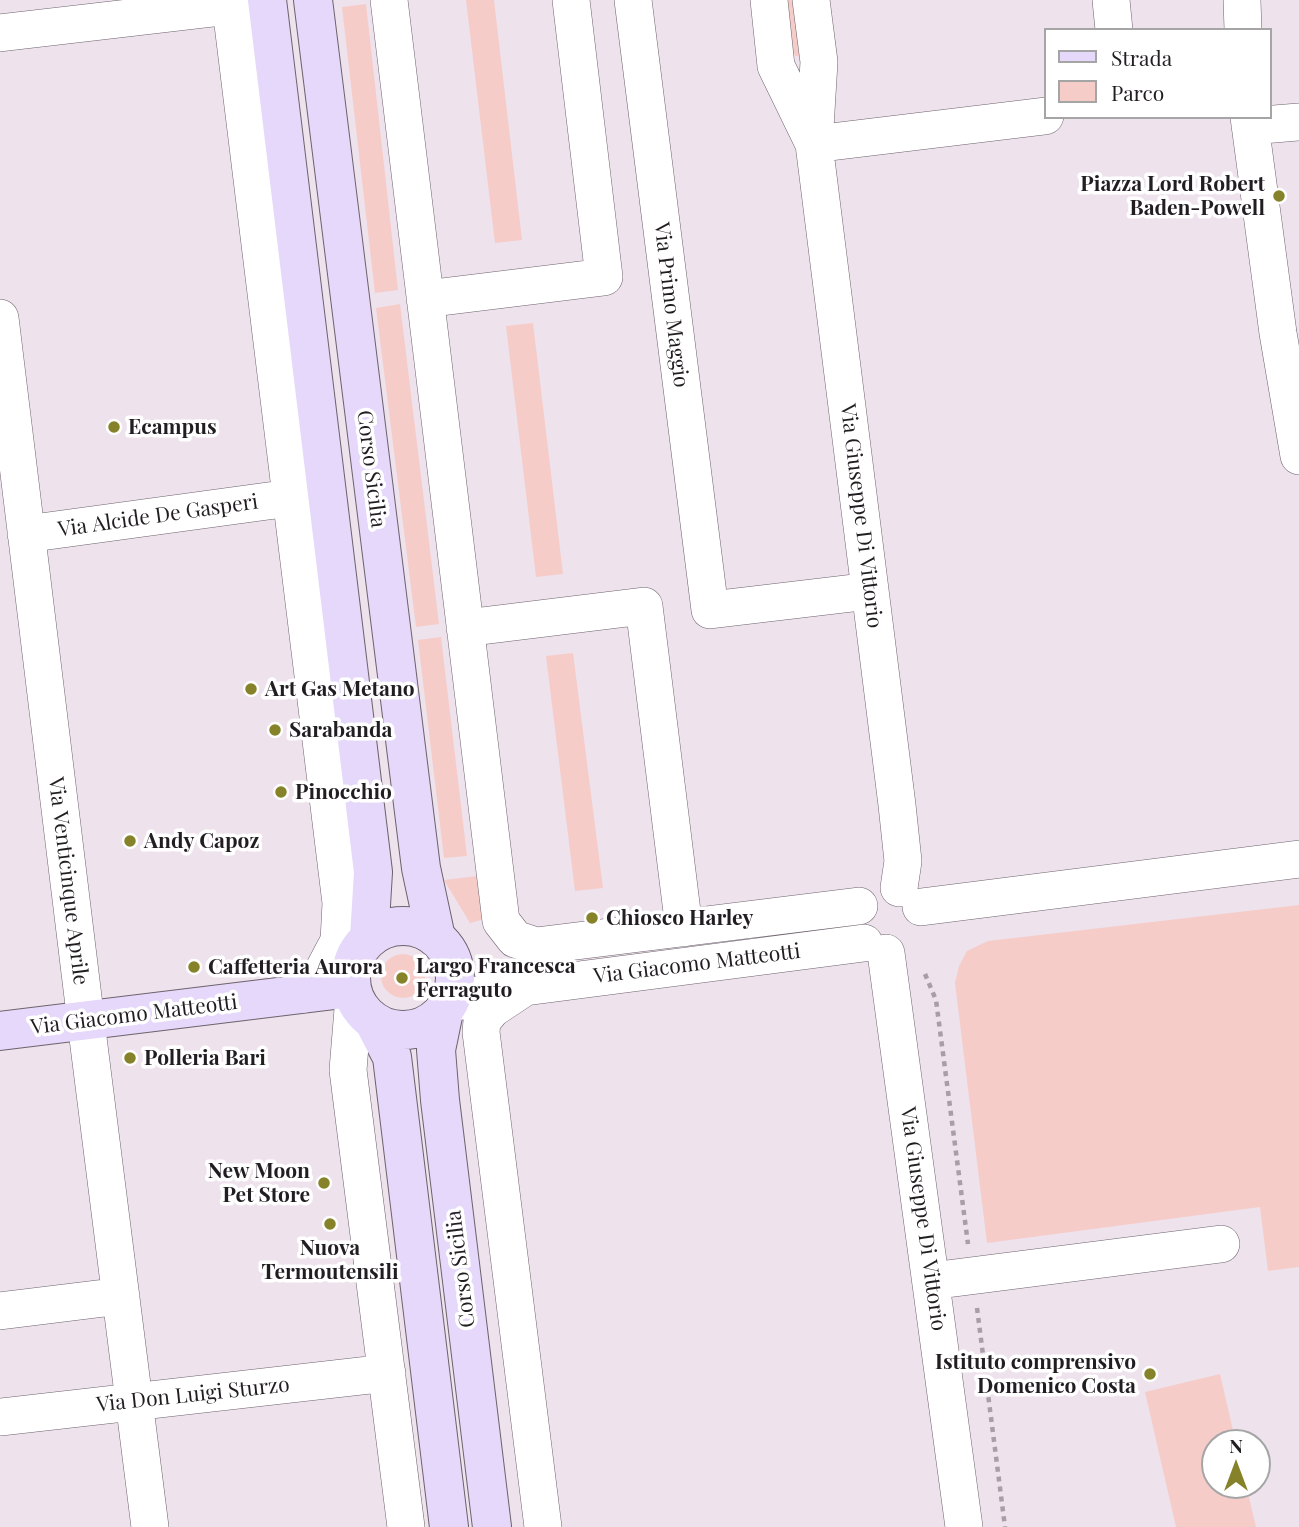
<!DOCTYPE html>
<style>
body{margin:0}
#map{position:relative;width:1299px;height:1527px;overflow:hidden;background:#eee2ed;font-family:"Playfair Display",serif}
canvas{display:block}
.legend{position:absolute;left:1044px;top:28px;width:228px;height:91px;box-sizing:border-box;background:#fff;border:2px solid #a6a5a6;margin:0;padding:9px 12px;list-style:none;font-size:21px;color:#211d21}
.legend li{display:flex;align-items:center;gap:14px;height:35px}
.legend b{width:35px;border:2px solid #a6a5a6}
.north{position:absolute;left:1201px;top:1429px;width:70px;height:70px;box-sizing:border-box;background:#fff;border:2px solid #a6a5a6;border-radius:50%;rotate:0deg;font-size:19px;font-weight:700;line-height:28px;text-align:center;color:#211d21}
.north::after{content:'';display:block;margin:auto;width:24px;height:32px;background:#85822a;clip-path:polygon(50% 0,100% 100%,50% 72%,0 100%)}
</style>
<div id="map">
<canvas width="1299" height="1527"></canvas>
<ul class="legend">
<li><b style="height:9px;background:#e5d8fb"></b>Strada</li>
<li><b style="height:19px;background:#f6ccc9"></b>Parco</li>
</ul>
<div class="north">N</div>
</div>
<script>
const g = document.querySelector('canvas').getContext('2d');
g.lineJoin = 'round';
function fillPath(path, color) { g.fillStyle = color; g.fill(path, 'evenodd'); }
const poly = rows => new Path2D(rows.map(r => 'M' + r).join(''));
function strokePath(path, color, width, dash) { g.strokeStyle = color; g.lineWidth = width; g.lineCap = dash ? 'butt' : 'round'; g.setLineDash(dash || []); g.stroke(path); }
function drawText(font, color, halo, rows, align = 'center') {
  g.font = font + ' "Playfair Display",serif'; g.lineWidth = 7; g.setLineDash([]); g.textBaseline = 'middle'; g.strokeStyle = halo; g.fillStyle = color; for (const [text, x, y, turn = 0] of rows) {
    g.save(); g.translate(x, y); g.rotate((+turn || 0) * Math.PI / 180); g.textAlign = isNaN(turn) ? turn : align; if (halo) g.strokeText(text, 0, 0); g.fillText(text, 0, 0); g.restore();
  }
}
const green = poly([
 [466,0,494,0,522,240,495,243],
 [786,0,798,0,804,57,795,56,793,52],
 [366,4,398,290,375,293,342,7],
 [400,304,439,624,416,627,376,308],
 [533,323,563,574,536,577,506,326],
 [441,637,467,856,444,858,418,640],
 [573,653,603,888,575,891,546,656],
 [478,876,484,914,481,920,470,923,444,880],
 [1299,905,1299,1267,1268,1271,1260,1207,987,1243,955,983,959,966,967,951,988,941],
 '381 976a22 22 0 1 1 44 0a22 22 0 1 1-44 0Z',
 [1220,1374,1236,1443,1215,1443,1215,1485,1246,1485,1256,1527,1176,1527,1145,1392]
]);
const path = poly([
 [925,974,936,1000,968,1244],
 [977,1308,1005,1527]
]);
const street = poly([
 [230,0,341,903,339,941,321,975,303,994],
 [389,0,501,921,515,939,536,946,859,906],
 [633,0,710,610,870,591],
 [769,0,776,66,812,140],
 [811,0,819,62,814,144,897,805,903,861,899,888],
 [1111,0,1114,30],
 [1242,0,1243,30],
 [0,33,231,6],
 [1249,117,1278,333,1299,456],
 [1250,126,1299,122],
 [814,144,1045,116],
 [425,299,604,277,571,0],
 [0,318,88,1038,150,1527],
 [26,534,290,498],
 [465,628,644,606,684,928],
 [921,907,1299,859],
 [886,953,964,1527],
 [525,987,492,1009,482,1021,481,1032,543,1527],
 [354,997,348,1070,406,1527],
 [448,1005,481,994,525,987,864,943],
 [931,1281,1221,1244],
 [0,1311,121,1296],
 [0,1417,387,1373]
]);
const secondary = poly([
 [267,0,373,872,369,938],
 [313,0,421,868,436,938],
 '351 978a52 52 0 1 1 104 0a52 52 0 1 1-104 0Z',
 [444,1011,436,1050,440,1100,492,1527],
 [374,1022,392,1057,449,1527],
 [0,1031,351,988]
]);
const markers = [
 [1279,196,7,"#85822a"],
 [114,427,7,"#85822a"],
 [251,689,7,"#85822a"],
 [275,730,7,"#85822a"],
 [281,792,7,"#85822a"],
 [130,841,7,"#85822a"],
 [592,918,7,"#85822a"],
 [194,967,7,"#85822a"],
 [402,978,7,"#85822a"],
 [130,1058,7,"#85822a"],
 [324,1183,7,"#85822a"],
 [330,1224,7,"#85822a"],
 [1150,1374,7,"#85822a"]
];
const poiNames = [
 ["Piazza Lord Robert",1265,184,"right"],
 ["Baden-Powell",1265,208,"right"],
 ["Ecampus",128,427],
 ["Art Gas Metano",265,689],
 ["Sarabanda",289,730],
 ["Pinocchio",295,792],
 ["Andy Capoz",144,841],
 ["Chiosco Harley",606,918],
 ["Largo Francesca",416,966],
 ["Ferraguto",416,990],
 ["Caffetteria Aurora",208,967],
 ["Polleria Bari",144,1058],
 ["New Moon",310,1171,"right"],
 ["Pet Store",310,1195,"right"],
 ["Nuova",330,1248,"center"],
 ["Termoutensili",330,1272,"center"],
 ["Istituto comprensivo",1136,1362,"right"],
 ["Domenico Costa",1136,1386,"right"]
];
const streetNames = [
 ["Via Primo Maggio",671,305,83],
 ["Corso Sicilia",371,469,83],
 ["Via Alcide De Gasperi",158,516,-8],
 ["Via Giuseppe Di Vittorio",861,516,83],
 ["Via Venticinque Aprile",68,881,83],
 ["Via Giacomo Matteotti",697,964,-7],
 ["Via Giacomo Matteotti",134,1015,-7],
 ["Via Giuseppe Di Vittorio",923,1219,82],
 ["Corso Sicilia",461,1269,-97],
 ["Via Don Luigi Sturzo",193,1395,-6]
];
fillPath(green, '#f6ccc9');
strokePath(street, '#6d636c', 38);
strokePath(secondary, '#6d636c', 40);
strokePath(path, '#a79ea6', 4.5, [5, 5]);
strokePath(street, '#fff', 37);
strokePath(secondary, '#e5d8fb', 38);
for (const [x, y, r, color] of markers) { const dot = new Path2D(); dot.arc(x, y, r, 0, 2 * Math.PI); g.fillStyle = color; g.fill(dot); strokePath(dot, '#fff', 2.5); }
drawText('bold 21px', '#211d21', '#fff', poiNames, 'left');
drawText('21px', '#211d21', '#fff', streetNames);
</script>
